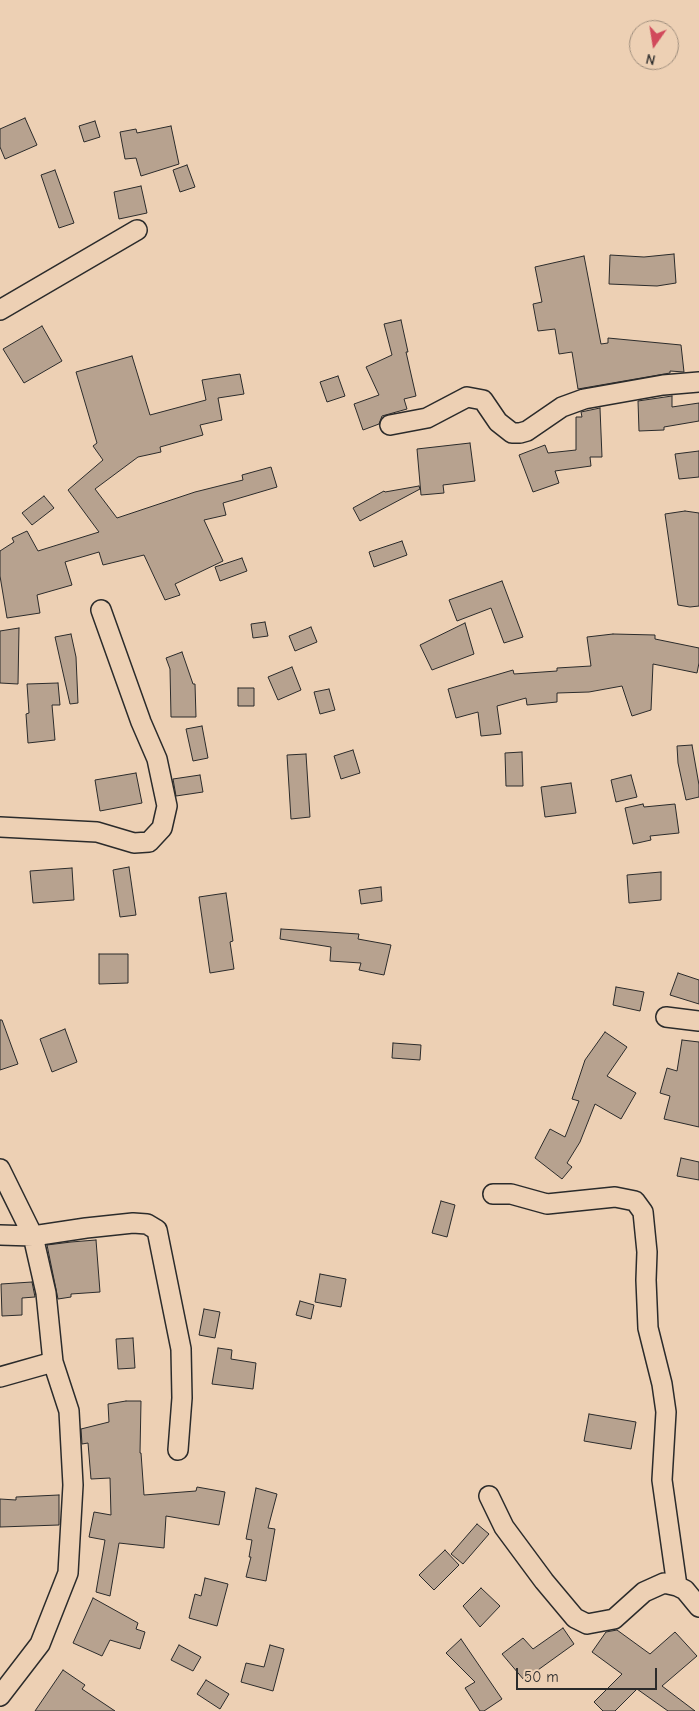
<!DOCTYPE html>
<style>
body{margin:0}
#map{position:relative;width:699px;height:1711px;overflow:hidden;background:#edd0b4;font-family:"Comic Neue",sans-serif}
canvas{display:block}
.north{position:absolute;left:629px;top:20px;width:50px;height:50px;box-sizing:border-box;background:#edd0b4;border:1px solid #9f8e7d;border-radius:50%;rotate:193deg;font-size:14px;font-weight:700;line-height:20px;text-align:center;color:#2b2b2b}
.north::after{content:'';display:block;margin:auto;width:18px;height:22px;background:#d1495b;clip-path:polygon(50% 0,100% 100%,50% 72%,0 100%)}
.scale{position:absolute;left:516px;top:1668px;width:141px;height:22px;box-sizing:border-box;border:2px solid #2b2b2b;border-top:0;padding-left:6px;font-size:15px;line-height:18px;white-space:nowrap;color:#2b2b2b;-webkit-text-stroke:4px #edd0b4;paint-order:stroke}
</style>
<div id="map">
<canvas width="699" height="1711"></canvas>
<div class="north">N</div>
<div class="scale">50 m</div>
</div>
<script>
const g = document.querySelector('canvas').getContext('2d');
g.lineJoin = 'round';
function fillPath(path, color) { g.fillStyle = color; g.fill(path, 'evenodd'); }
const poly = rows => new Path2D(rows.map(r => 'M' + r).join(''));
function strokePath(path, color, width, dash) { g.strokeStyle = color; g.lineWidth = width; g.lineCap = dash ? 'butt' : 'round'; g.setLineDash(dash || []); g.stroke(path); }
const building = poly([
 [25,118,37,145,5,159,0,147,0,129,25,118],
 [95,121,100,137,84,142,79,126,95,121],
 [171,126,179,164,141,176,136,158,125,159,120,132,136,129,137,133,171,126],
 [187,165,195,187,180,192,173,170,187,165],
 [55,170,74,223,59,228,41,175,55,170],
 [141,186,147,213,119,219,114,192,141,186],
 [674,254,676,283,657,286,609,284,610,255,644,257,674,254],
 [584,256,601,344,608,343,608,338,681,345,684,372,670,371,670,373,578,389,572,352,559,354,555,329,538,331,533,304,542,302,535,267,584,256],
 [401,320,408,352,406,352,416,396,404,399,407,409,382,416,379,424,363,430,354,404,379,395,366,367,392,355,384,324,401,320],
 [42,326,62,361,24,383,3,349,42,326],
 [132,356,150,415,206,400,202,380,240,374,244,394,218,398,222,420,200,425,203,435,160,447,161,452,138,457,95,489,117,518,195,492,243,480,242,475,271,467,277,487,223,503,226,515,204,520,223,561,175,584,180,595,165,600,144,555,103,565,99,552,65,562,72,585,37,595,40,613,7,618,0,576,0,551,14,542,12,538,27,531,38,551,99,532,68,490,103,460,93,446,97,443,76,372,132,356],
 [338,376,345,396,327,402,320,382,338,376],
 [672,396,672,407,699,403,699,421,664,427,664,430,639,431,638,401,672,396],
 [600,408,602,457,590,457,591,466,555,471,559,483,533,492,519,455,545,445,548,453,576,450,576,417,582,417,581,412,600,408],
 [470,443,475,481,443,485,444,493,421,495,417,449,470,443],
 [699,451,699,477,679,479,675,454,699,451],
 [419,486,420,489,360,521,353,508,384,491,385,492,419,486],
 [44,496,54,508,32,525,22,513,44,496],
 [685,511,699,513,699,606,690,607,678,605,665,514,685,511],
 [402,541,407,555,374,567,369,552,402,541],
 [242,558,247,571,220,581,215,567,242,558],
 [502,581,523,637,504,643,491,608,457,621,449,600,502,581],
 [265,622,268,636,253,638,251,624,265,622],
 [465,623,474,654,432,670,420,645,465,623],
 [311,627,317,642,295,651,289,636,311,627],
 [19,628,18,684,0,683,0,631,19,628],
 [71,634,76,657,78,703,70,704,55,637,71,634],
 [613,634,655,635,655,639,699,648,699,663,697,673,653,664,651,710,632,716,622,686,589,692,557,693,557,702,527,705,526,698,497,706,501,734,481,736,478,712,456,718,448,689,513,670,514,674,557,671,557,668,591,666,587,637,613,634],
 [182,652,193,684,195,684,196,717,171,717,170,669,166,658,182,652],
 [292,667,301,690,278,700,268,677,292,667],
 [58,683,60,705,52,705,55,740,28,743,26,714,29,713,27,684,58,683],
 [238,688,254,688,254,706,238,706,238,688],
 [329,689,335,710,320,714,314,692,329,689],
 [202,726,208,758,193,761,186,729,202,726],
 [692,745,699,785,699,797,686,800,678,763,677,746,692,745],
 [353,750,360,773,341,779,334,756,353,750],
 [522,752,523,786,506,786,505,753,522,752],
 [306,754,310,817,291,819,287,755,306,754],
 [136,773,142,803,100,811,95,780,136,773],
 [200,775,203,792,176,796,173,779,200,775],
 [631,775,637,797,616,802,611,780,631,775],
 [571,783,576,813,545,817,541,787,571,783],
 [643,804,644,807,675,804,679,833,650,836,651,840,633,844,625,808,643,804],
 [129,867,136,915,120,917,113,870,129,867],
 [72,868,74,900,33,903,30,871,72,868],
 [661,872,661,900,629,903,627,875,661,872],
 [381,887,382,901,361,904,359,890,381,887],
 [226,893,233,941,230,942,234,969,210,973,199,897,226,893],
 [281,929,359,934,358,939,391,945,384,975,359,970,361,963,330,961,331,947,280,939,281,929],
 [99,954,128,954,128,983,99,984,99,954],
 [678,973,699,980,699,1004,670,995,678,973],
 [616,987,644,992,640,1011,613,1005,616,987],
 [0,1020,2,1020,18,1064,0,1070,0,1020],
 [65,1029,77,1062,52,1072,40,1039,65,1029],
 [605,1032,627,1047,607,1076,636,1093,621,1119,595,1104,580,1142,567,1163,572,1167,562,1179,535,1158,550,1129,565,1137,579,1101,572,1099,585,1060,605,1032],
 [682,1040,699,1042,699,1127,664,1119,670,1096,660,1093,667,1068,677,1071,682,1040],
 [393,1043,421,1045,420,1060,392,1058,393,1043],
 [681,1158,699,1162,699,1180,677,1176,681,1158],
 [441,1201,455,1205,447,1237,432,1233,441,1201],
 [96,1240,100,1292,71,1294,71,1297,58,1299,47,1245,71,1242,96,1240],
 [320,1274,346,1279,341,1307,315,1302,320,1274],
 [32,1282,35,1297,22,1298,22,1315,2,1316,1,1284,32,1282],
 [300,1301,314,1305,311,1319,296,1315,300,1301],
 [204,1309,220,1312,215,1338,199,1335,204,1309],
 [133,1338,135,1368,118,1369,116,1339,133,1338],
 [218,1348,232,1350,231,1359,256,1363,253,1389,212,1384,218,1348],
 [126,1401,141,1401,140,1453,141,1453,144,1495,196,1491,197,1487,225,1492,219,1525,166,1516,164,1548,119,1543,110,1596,96,1592,105,1540,89,1537,94,1512,111,1515,110,1478,91,1479,88,1443,82,1444,81,1429,109,1422,108,1404,126,1401],
 [589,1414,636,1422,631,1449,584,1441,589,1414],
 [256,1488,277,1494,268,1528,275,1529,266,1581,246,1577,251,1557,249,1557,252,1540,246,1539,256,1488],
 [59,1495,59,1525,0,1527,0,1499,16,1500,16,1497,59,1495],
 [477,1524,489,1534,463,1564,451,1554,477,1524],
 [445,1550,459,1565,434,1590,419,1575,445,1550],
 [205,1578,228,1584,217,1626,189,1618,195,1594,201,1596,205,1578],
 [481,1588,500,1606,480,1627,463,1606,481,1588],
 [93,1598,138,1623,136,1629,145,1632,140,1649,110,1640,102,1656,73,1643,93,1598],
 [563,1628,574,1644,524,1680,502,1654,523,1638,533,1649,563,1628],
 [617,1630,650,1654,675,1632,697,1656,662,1686,695,1711,668,1711,637,1689,615,1711,603,1711,594,1702,622,1674,592,1652,606,1632,617,1630],
 [461,1639,502,1699,484,1711,480,1711,465,1688,475,1682,446,1653,461,1639],
 [179,1645,201,1657,193,1671,171,1660,179,1645],
 [270,1645,284,1649,273,1691,241,1682,246,1663,264,1667,270,1645],
 [63,1670,85,1685,82,1689,115,1711,35,1711,63,1670],
 [206,1680,229,1694,220,1709,197,1694,206,1680]
]);
const street = poly([
 [0,310,137,230],
 [390,425,427,418,467,397,483,400,498,422,512,433,520,433,527,431,562,407,584,399,663,385,699,382],
 [0,827,97,832,134,843,149,842,162,828,167,806,157,759,141,722,101,610],
 [666,1017,699,1021],
 [0,1169,33,1236,46,1293,53,1362,69,1411,73,1485,68,1573,40,1644,0,1696],
 [493,1194,511,1194,547,1204,615,1197,635,1201,643,1212,647,1252,646,1280,648,1328,662,1384,666,1412,662,1480,677,1586],
 [0,1235,33,1236,86,1228,133,1223,147,1224,157,1230,181,1349,182,1398,178,1450],
 [0,1377,53,1362],
 [489,1496,504,1527,544,1581,575,1618,587,1624,614,1619,644,1592,664,1583,677,1586,685,1590,699,1607]
]);
fillPath(building, '#b7a28f');
strokePath(building, '#2b2b2b', 1);
strokePath(street, '#2b2b2b', 22);
strokePath(street, '#edd0b4', 19);
</script>
